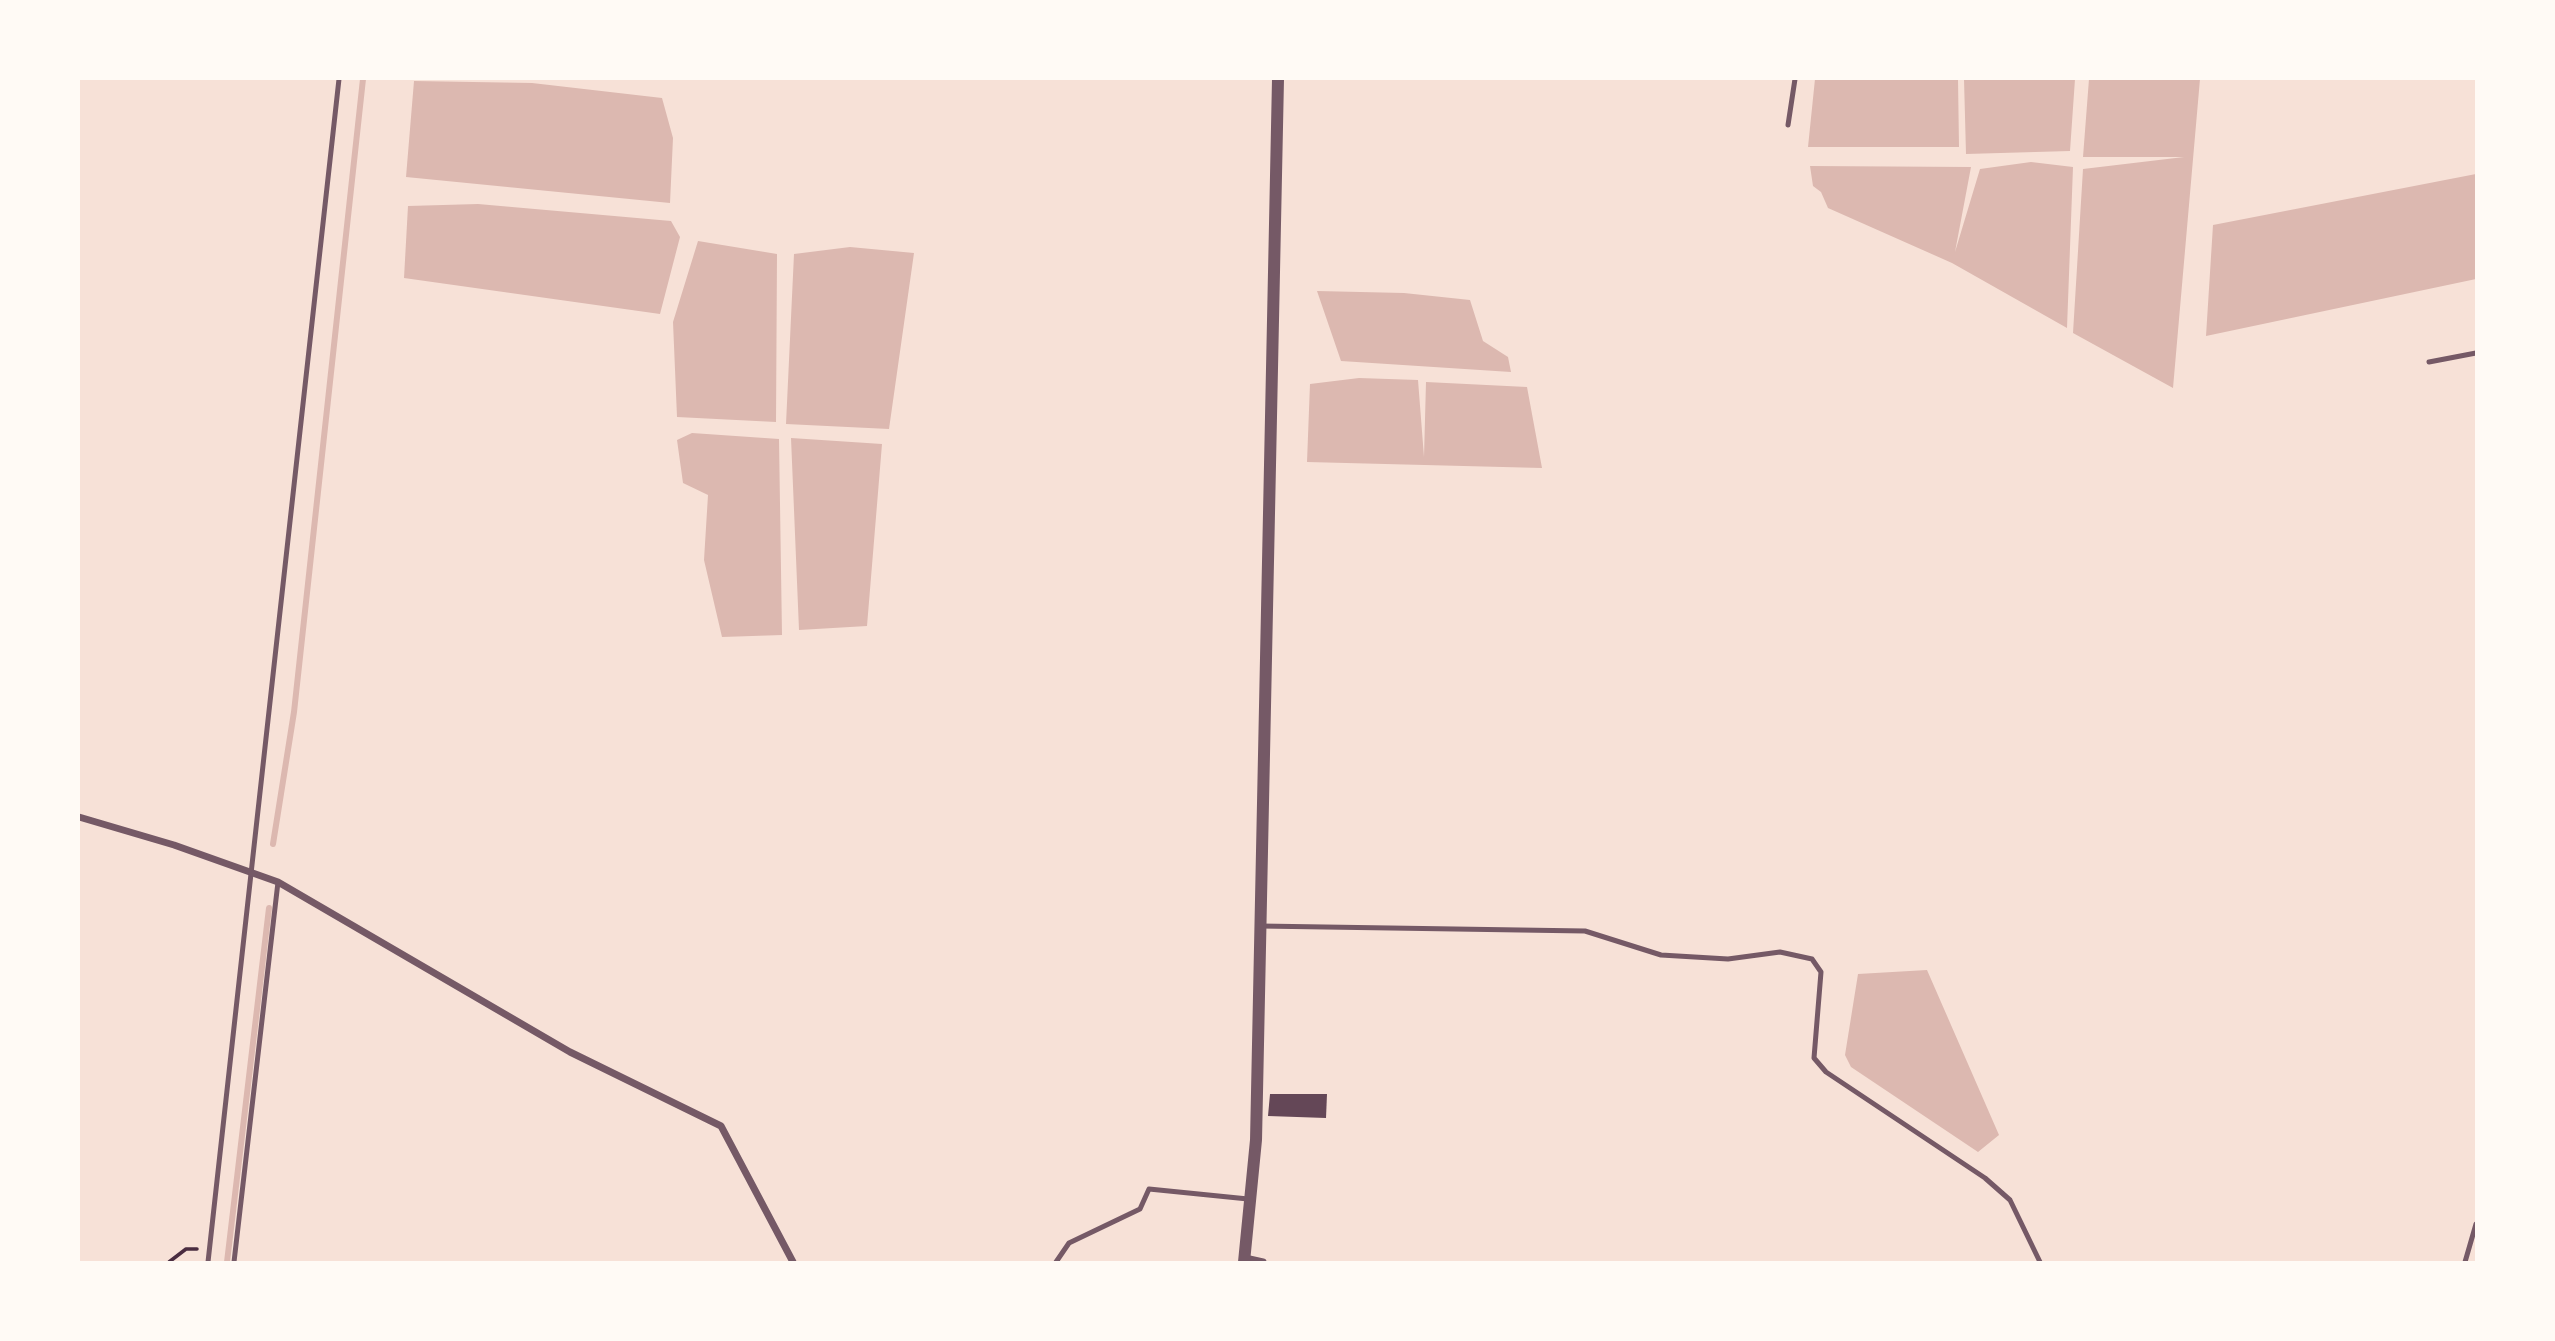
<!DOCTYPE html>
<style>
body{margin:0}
#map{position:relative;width:2555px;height:1341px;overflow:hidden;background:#f7e1d7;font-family:"Nunito Sans",sans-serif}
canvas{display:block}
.frame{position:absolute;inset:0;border:80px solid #fffaf5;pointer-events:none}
</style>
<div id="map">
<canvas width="2555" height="1341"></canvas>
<div class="frame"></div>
</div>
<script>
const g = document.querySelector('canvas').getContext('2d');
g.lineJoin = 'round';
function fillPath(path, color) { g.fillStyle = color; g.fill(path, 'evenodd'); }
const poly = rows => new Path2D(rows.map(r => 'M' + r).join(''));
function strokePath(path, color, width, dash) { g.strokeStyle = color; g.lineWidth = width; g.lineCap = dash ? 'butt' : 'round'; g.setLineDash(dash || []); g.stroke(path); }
const water = poly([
 [1815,79,1958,79,1959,147,1808,147],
 [1964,79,2075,79,2070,151,1966,154],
 [2089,79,2200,79,2173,388,2073,333,2083,169,2184,157,2083,157],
 [414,81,532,83,662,98,673,138,670,203,406,177],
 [2031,162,2073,167,2067,328,1952,263,1828,208,1821,192,1813,186,1810,166,1971,167,1955,252,1980,169],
 [2476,174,2476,279,2206,336,2213,225],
 [478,204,671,221,680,237,660,314,404,278,408,206],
 [698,241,777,254,776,422,677,417,673,322],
 [850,247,914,253,889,429,786,424,794,254],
 [1317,291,1404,293,1470,300,1483,341,1508,357,1511,372,1341,361],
 [1359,378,1418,380,1424,457,1426,382,1527,387,1542,468,1307,462,1310,384],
 [692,433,779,439,782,635,722,637,704,560,708,495,683,483,677,440],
 [791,438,882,444,867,626,799,630],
 [1927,970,1999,1135,1978,1152,1851,1067,1845,1055,1858,974]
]);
const stream = poly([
 [273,844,294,712,363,79],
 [227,1262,269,908]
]);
const building = poly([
 [1270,1094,1327,1094,1326,1118,1268,1116]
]);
const path = poly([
 [169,1262,186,1249,197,1249]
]);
const service = poly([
 [1788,125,1795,79],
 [2429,362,2476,353],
 [1260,926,1585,931,1661,955,1728,959,1780,952,1812,959,1821,972,1814,1058,1826,1072,1985,1178,2010,1200,2040,1262],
 [208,1262,339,79],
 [234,1262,278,882],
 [1056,1262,1069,1243,1140,1209,1149,1189,1248,1199],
 [2465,1262,2476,1224]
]);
const minor = poly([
 [79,817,174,845,278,882,570,1052,721,1126,793,1262],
 [1245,1258,1263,1262]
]);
const tertiary = poly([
 [1244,1262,1256,1140,1278,79]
]);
fillPath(water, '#dcb8b0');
strokePath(stream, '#dcb8b0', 6);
fillPath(building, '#644757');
strokePath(path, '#4a2c40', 3.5);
strokePath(service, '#755966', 5);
strokePath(minor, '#755966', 7);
strokePath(tertiary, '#755966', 12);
</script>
